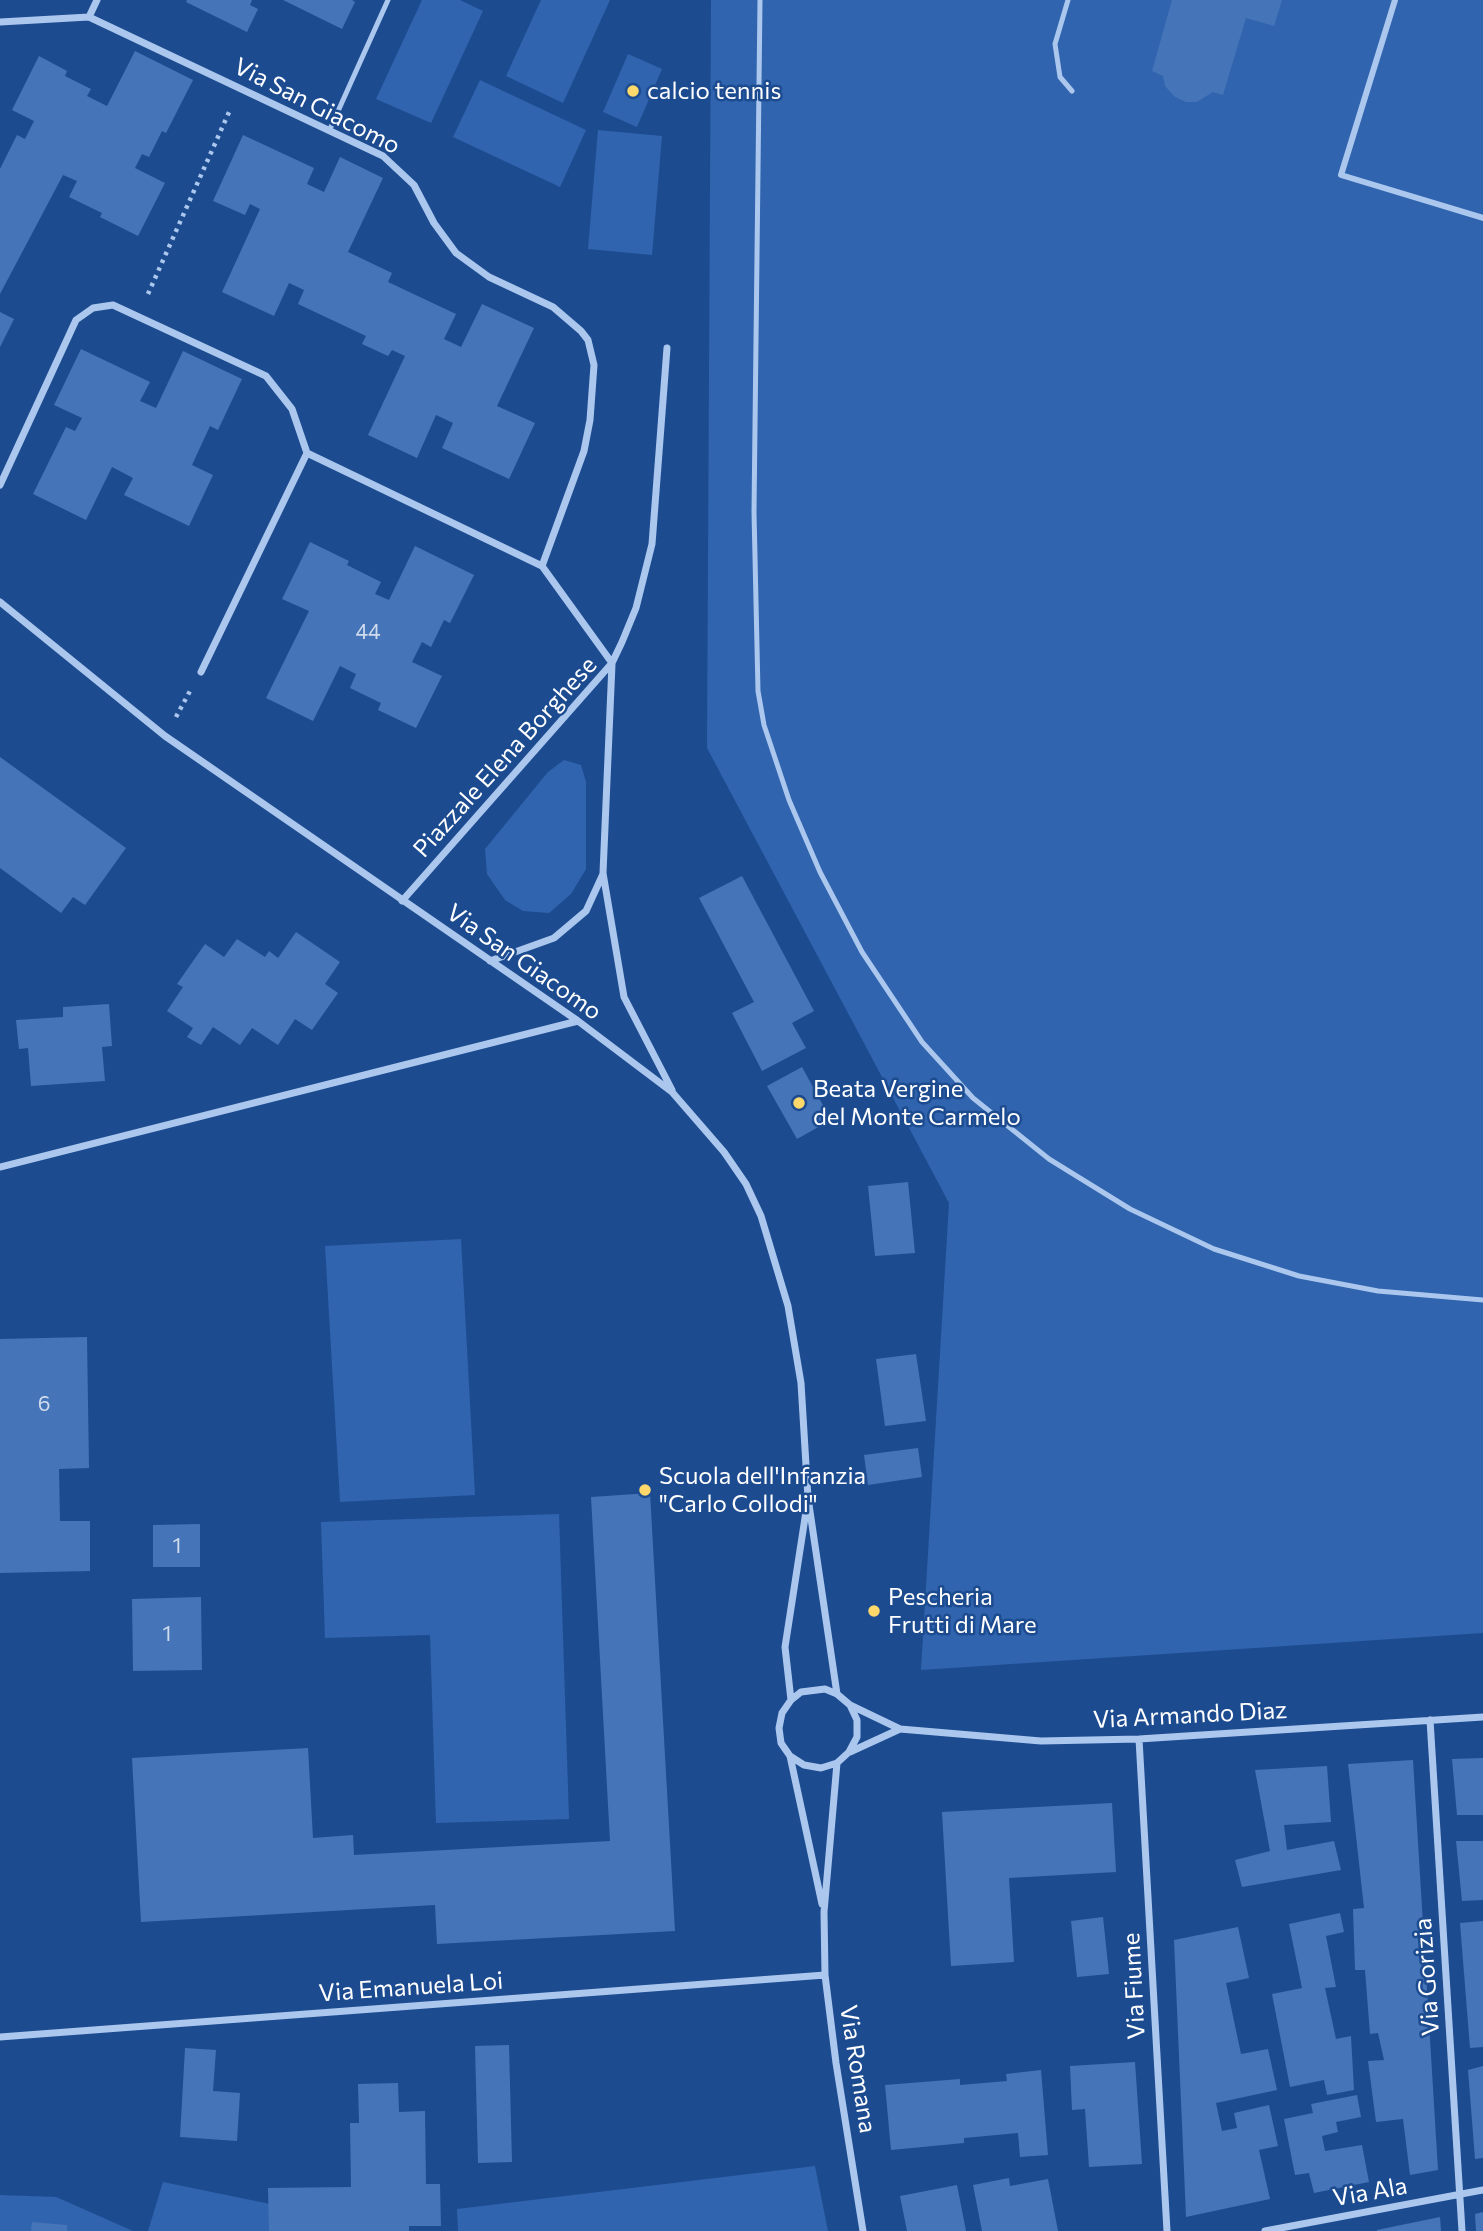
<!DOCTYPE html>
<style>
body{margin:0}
canvas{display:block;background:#1c4b90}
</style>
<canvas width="1483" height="2231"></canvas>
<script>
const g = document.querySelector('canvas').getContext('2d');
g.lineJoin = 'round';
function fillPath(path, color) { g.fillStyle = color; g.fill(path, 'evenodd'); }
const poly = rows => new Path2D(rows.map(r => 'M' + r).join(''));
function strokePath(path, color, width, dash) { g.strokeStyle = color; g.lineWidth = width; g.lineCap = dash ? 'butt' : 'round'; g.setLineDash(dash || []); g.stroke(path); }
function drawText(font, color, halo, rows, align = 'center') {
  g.font = font + ' Commissioner,sans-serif'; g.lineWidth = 5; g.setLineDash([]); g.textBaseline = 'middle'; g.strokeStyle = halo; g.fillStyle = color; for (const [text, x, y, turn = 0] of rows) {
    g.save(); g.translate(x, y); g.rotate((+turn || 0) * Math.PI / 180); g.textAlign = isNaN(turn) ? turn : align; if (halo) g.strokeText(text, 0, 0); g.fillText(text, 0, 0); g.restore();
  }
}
const green = poly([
 [422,0,460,0,483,11,431,123,376,99],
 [541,0,610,0,563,103,506,76],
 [711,0,1483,0,1483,1633,921,1670,949,1203,707,748],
 [628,54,662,69,637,127,603,112],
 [480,80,586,130,560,187,453,137],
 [598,130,662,136,652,255,588,249],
 [564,760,581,765,586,782,586,869,571,894,549,913,523,911,505,900,487,874,485,849,548,772],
 [461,1239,475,1495,340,1502,325,1246],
 [559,1514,569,1819,436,1823,430,1635,325,1638,321,1522],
 [815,2166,828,2231,458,2231,457,2209],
 [163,2182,275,2205,271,2231,148,2231],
 [0,2195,56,2197,133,2231,0,2231]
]);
const building = poly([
 [187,0,252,0,250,5,258,9,247,32,186,2],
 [283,0,352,0,355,2,342,29],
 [1172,0,1282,0,1274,26,1246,18,1223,95,1213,92,1197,102,1186,102,1175,97,1165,86,1163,76,1152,71],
 [135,51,193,80,166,133,162,131,149,157,142,154,135,168,165,183,138,236,100,217,102,213,69,197,77,181,63,175,0,294,0,169,17,135,25,139,34,121,12,110,39,56,67,71,65,76,91,89,87,96,107,106],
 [243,135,314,168,307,184,324,192,340,157,383,178,348,252,392,273,388,282,456,314,444,339,461,347,482,304,534,328,497,406,535,423,509,479,442,448,453,423,436,415,417,458,368,435,405,356,392,350,388,356,362,344,366,336,298,304,304,290,289,283,274,316,222,292,260,209,250,204,245,215,213,201],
 [0,312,14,319,0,347],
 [81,349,150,382,140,401,156,408,183,351,242,379,218,430,210,426,192,465,213,475,189,526,124,495,133,478,112,467,86,520,33,494,66,427,75,431,82,418,54,405],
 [310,542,349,561,347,565,381,582,375,594,389,600,415,546,474,575,450,623,444,620,431,647,422,642,412,662,442,676,416,728,378,710,381,703,350,688,356,674,340,666,313,721,266,698,309,611,282,599],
 [0,757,126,848,85,905,73,897,61,913,0,868],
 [742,876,814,1011,792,1023,806,1048,762,1071,732,1013,754,1002,699,898],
 [296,932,340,962,325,984,338,993,312,1030,295,1019,278,1045,252,1028,240,1045,213,1027,201,1045,187,1037,193,1028,167,1011,183,987,177,984,205,944,224,957,237,939,265,957,269,951,278,958],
 [109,1004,112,1046,102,1047,105,1081,31,1086,28,1048,19,1049,16,1020,63,1017,63,1007],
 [802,1067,831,1120,797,1139,767,1086],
 [908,1182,915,1253,875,1256,868,1186],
 [87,1337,89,1468,59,1469,60,1521,90,1521,90,1571,0,1573,0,1339],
 [916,1354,926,1421,885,1426,876,1359],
 [918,1448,922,1477,868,1485,864,1455],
 [650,1493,675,1931,437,1944,435,1905,141,1922,132,1758,308,1748,313,1838,353,1835,354,1855,610,1841,591,1497],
 [200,1524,200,1567,153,1567,153,1525],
 [201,1597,202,1670,133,1671,132,1599],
 [1483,1758,1483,1815,1457,1815,1452,1759],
 [1413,1760,1438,2170,1410,2175,1403,2119,1376,2122,1368,2061,1384,2060,1378,2033,1370,2034,1365,1970,1355,1970,1353,1909,1364,1908,1348,1764],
 [1327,1766,1331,1822,1284,1825,1287,1850,1334,1841,1341,1870,1242,1887,1235,1860,1270,1851,1255,1770],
 [1112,1803,1116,1872,1009,1878,1014,1962,951,1966,942,1812],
 [1456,1841,1483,1841,1483,1900,1462,1901],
 [1340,1913,1344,1932,1326,1936,1336,1987,1325,1988,1336,2039,1351,2036,1354,2090,1327,2095,1324,2080,1290,2087,1272,1994,1302,1988,1289,1924],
 [1103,1917,1109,1974,1077,1977,1071,1921],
 [1483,1921,1483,2047,1470,2048,1460,1923],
 [1238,1927,1249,1978,1226,1983,1241,2054,1268,2049,1277,2090,1216,2103,1222,2131,1237,2128,1234,2113,1269,2105,1278,2146,1259,2150,1270,2199,1186,2217,1174,1940],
 [509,2045,512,2162,478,2163,475,2046],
 [185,2048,216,2050,213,2091,240,2093,237,2141,180,2137],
 [1135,2062,1142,2164,1089,2167,1085,2109,1072,2110,1070,2066],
 [1483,2066,1483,2158,1475,2159,1468,2070],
 [1041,2070,1048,2155,1020,2157,1018,2133,964,2138,964,2143,891,2150,885,2085,960,2079,960,2085,1007,2081,1006,2074],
 [398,2083,399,2112,425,2111,426,2184,440,2184,441,2226,409,2226,409,2231,269,2231,268,2188,351,2187,350,2123,359,2123,358,2084],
 [1357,2095,1361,2117,1336,2122,1338,2132,1322,2136,1325,2151,1362,2145,1369,2182,1314,2193,1309,2173,1295,2175,1284,2119,1313,2113,1311,2104],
 [1009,2178,1010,2186,1048,2179,1058,2231,982,2231,973,2185],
 [957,2185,966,2231,907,2231,900,2196],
 [1483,2212,1483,2231,1476,2231,1475,2214],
 [1440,2217,1441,2231,1377,2231,1377,2230],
 [32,2222,67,2225,67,2231,31,2231]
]);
const path = poly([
 [148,294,230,110],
 [176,717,190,691]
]);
const service = poly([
 [760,0,754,512,758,691,764,725,789,800,820,872,862,952,922,1042,973,1098,1049,1159,1130,1209,1214,1249,1299,1276,1378,1291,1483,1300],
 [1068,0,1055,44,1060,77,1072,91],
 [330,129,388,0]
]);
const pedestrian = poly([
 [1395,0,1341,175,1483,218]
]);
const minor = poly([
 [89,17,383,156,414,185,434,223,456,253,489,277,553,307,581,331,588,340,594,365,590,420,584,451,542,566,612,663],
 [0,22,89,17,97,0],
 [0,485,76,320,93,308,113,305,266,376,292,409,307,453,542,566],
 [0,602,165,736,578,1021,672,1092,724,1152,746,1184,761,1216,788,1306,801,1383,808,1498,837,1694],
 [612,664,603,873,624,997,672,1090],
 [201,672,307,453],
 [402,901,612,663,622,642,636,608,652,544,667,348],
 [490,961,554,938,586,911,603,874],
 [0,1167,578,1021],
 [791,1700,785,1647,807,1505],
 [850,1705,900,1729,1041,1741,1139,1739,1483,1717],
 [1430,1720,1462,2231],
 [1139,1739,1167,2231],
 [850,1752,900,1729],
 [790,1756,804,1765,821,1768,837,1763,849,1752,857,1737,857,1720,850,1705,837,1694,825,1689,801,1692,791,1700,782,1713,779,1728,781,1743,790,1756,822,1904],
 [837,1763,824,1912,825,1975,836,2063,863,2231],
 [0,2037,825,1975],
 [1265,2231,1483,2190]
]);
const markers = [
 [633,91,7,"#fed86a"],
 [799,1103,7,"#fed86a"],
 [645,1490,7,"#fed86a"],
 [874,1611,7,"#fed86a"]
];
const numberNames = [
 ["44",368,632],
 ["6",44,1404],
 ["1",177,1546],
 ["1",167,1634]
];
const poiNames = [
 ["calcio tennis",647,91],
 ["Beata Vergine",813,1089],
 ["del Monte Carmelo",813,1117],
 ["Scuola dell'Infanzia",659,1476],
 ["\"Carlo Collodi\"",659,1504],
 ["Pescheria",888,1597],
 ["Frutti di Mare",888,1625]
];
const streetNames = [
 ["Via San Giacomo",317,106,27],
 ["Piazzale Elena Borghese",505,757,-48],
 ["Via San Giacomo",524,962,35],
 ["Via Armando Diaz",1190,1715,-3],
 ["Via Gorizia",1427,1977,-94],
 ["Via Fiume",1134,1986,-93],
 ["Via Emanuela Loi",411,1987,-4],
 ["Via Romana",858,2069,81],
 ["Via Ala",1370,2192,-10]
];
fillPath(green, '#3064ae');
fillPath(building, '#4574b8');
strokePath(path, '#abc7ee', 4.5, [3.5, 5]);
strokePath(service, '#abc7ee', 5);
strokePath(pedestrian, '#abc7ee', 6);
strokePath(minor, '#abc7ee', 7);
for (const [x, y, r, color] of markers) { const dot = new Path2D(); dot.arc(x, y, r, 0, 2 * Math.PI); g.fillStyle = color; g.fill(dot); strokePath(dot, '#1c4b90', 2.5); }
drawText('21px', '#d0dced', null, numberNames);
drawText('24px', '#fff', '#1c4b90', poiNames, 'left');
drawText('24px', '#fff', '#1c4b90', streetNames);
</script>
